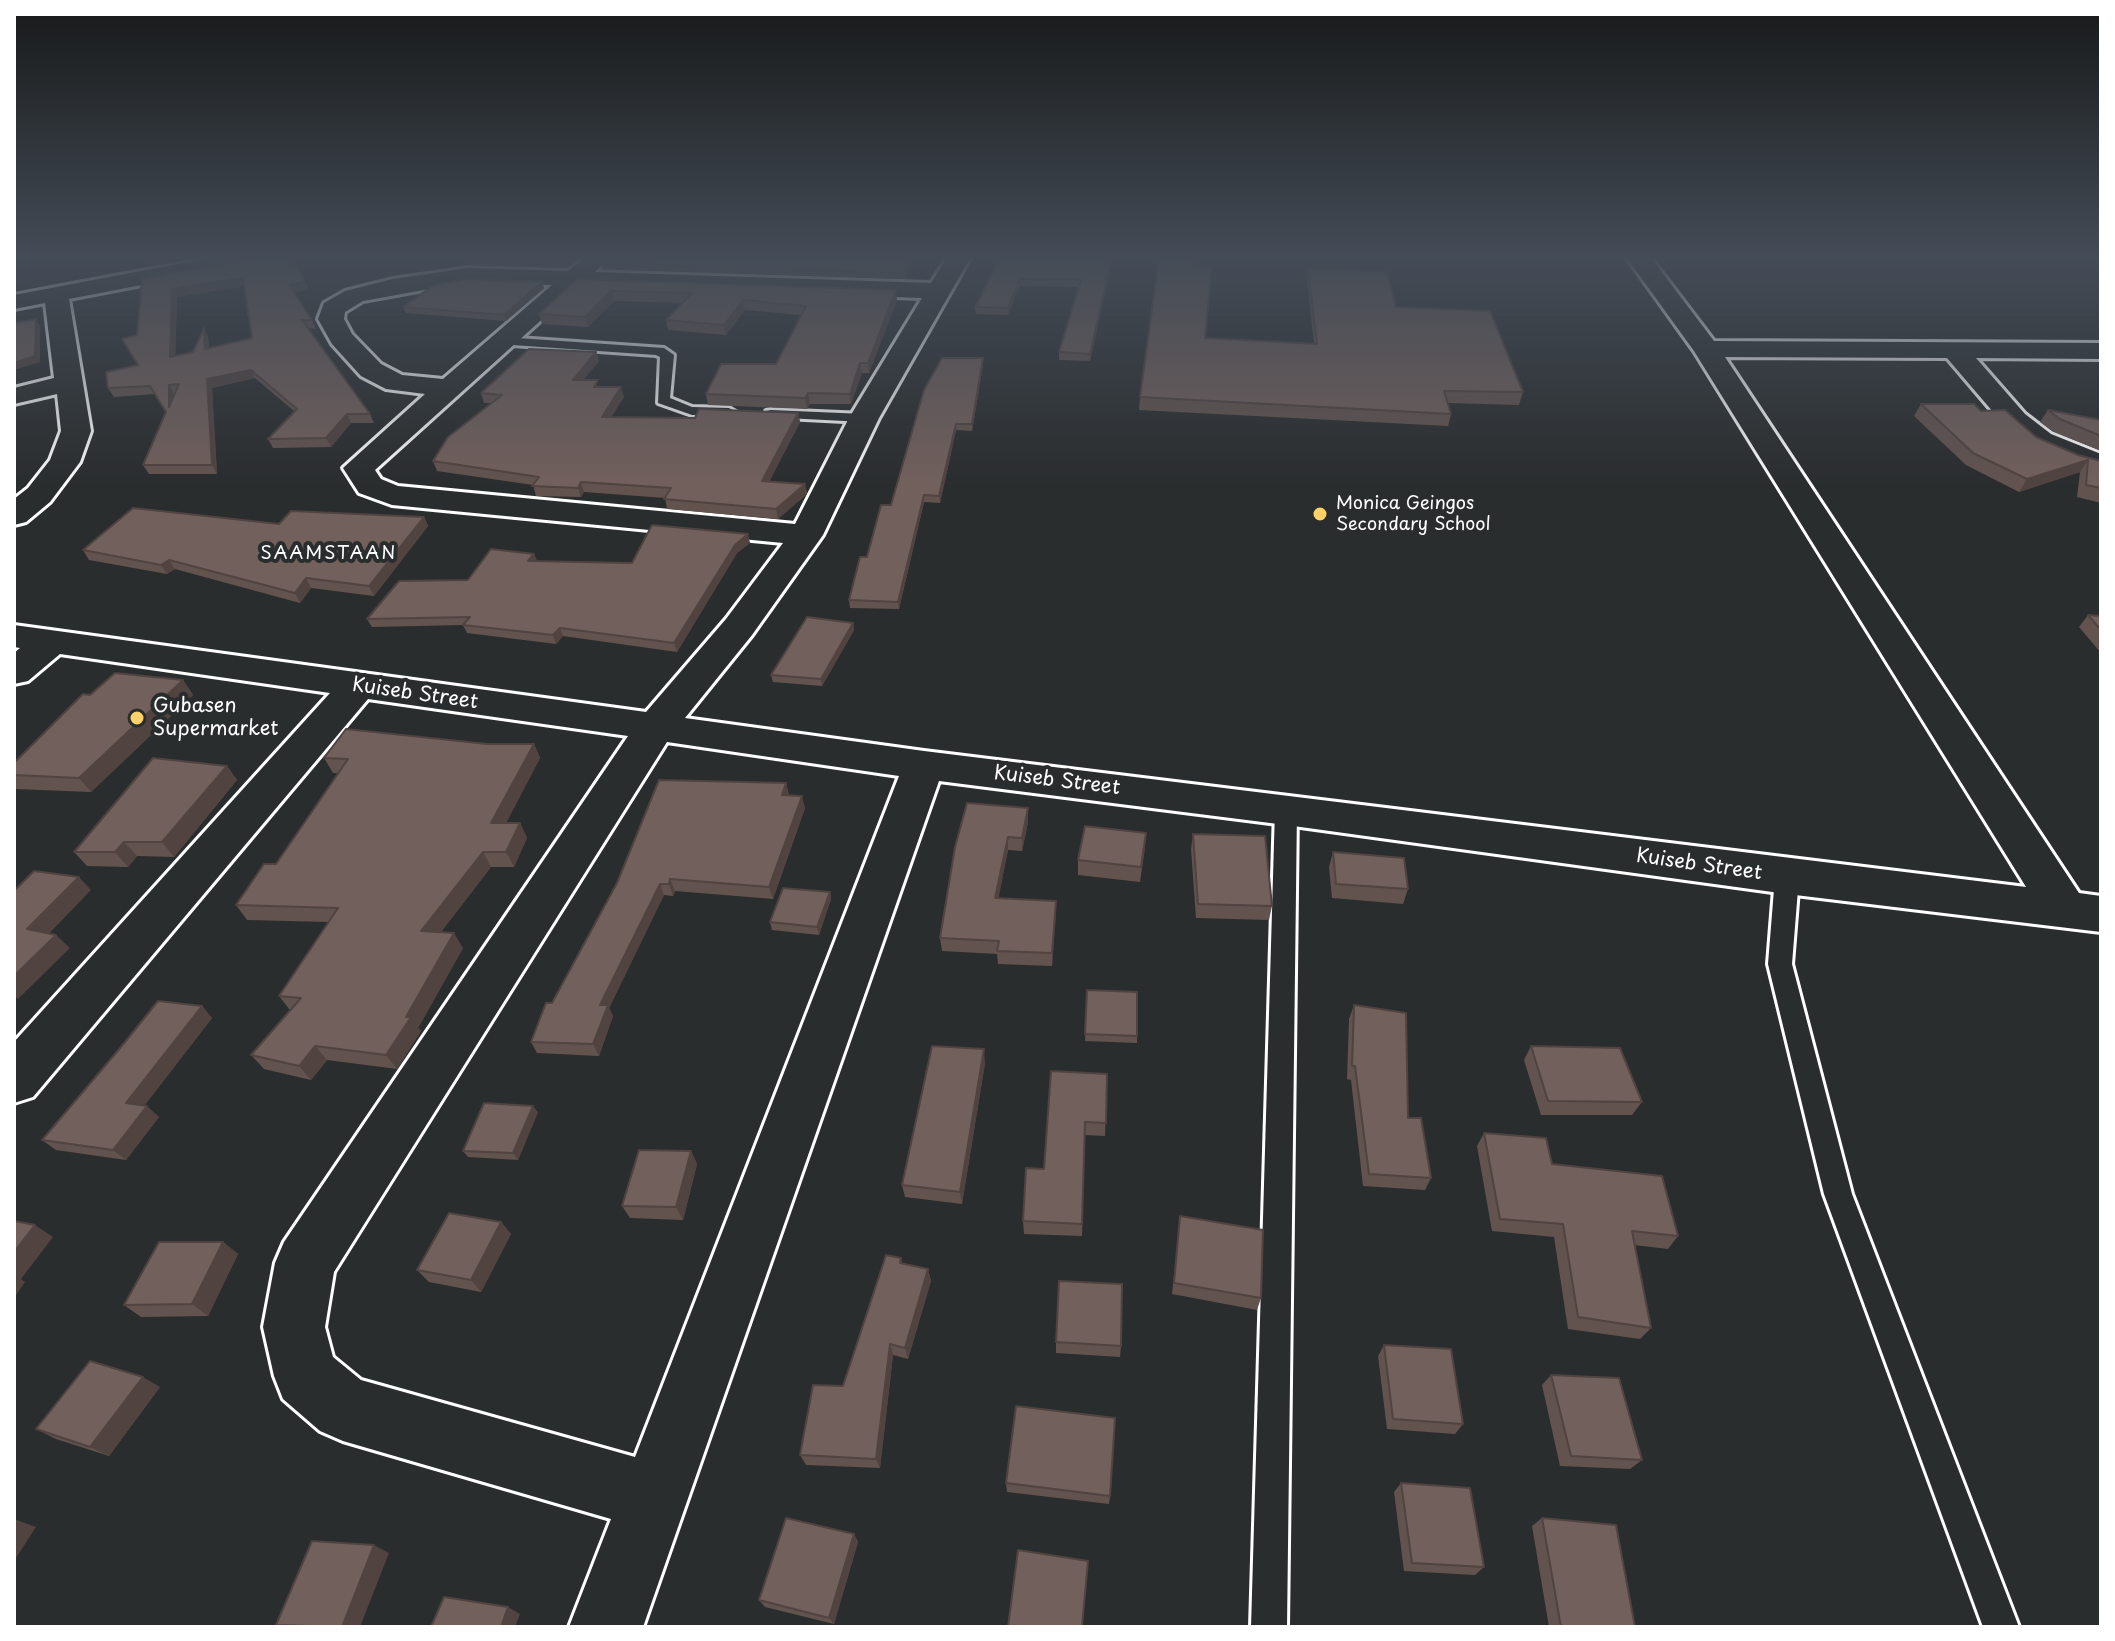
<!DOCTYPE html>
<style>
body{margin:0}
#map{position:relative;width:2115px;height:1641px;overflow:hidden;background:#2a2d2e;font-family:"Playpen Sans",sans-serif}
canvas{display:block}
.frame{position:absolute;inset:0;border:16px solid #fff;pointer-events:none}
</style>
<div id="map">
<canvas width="2115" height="1641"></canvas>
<div class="frame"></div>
</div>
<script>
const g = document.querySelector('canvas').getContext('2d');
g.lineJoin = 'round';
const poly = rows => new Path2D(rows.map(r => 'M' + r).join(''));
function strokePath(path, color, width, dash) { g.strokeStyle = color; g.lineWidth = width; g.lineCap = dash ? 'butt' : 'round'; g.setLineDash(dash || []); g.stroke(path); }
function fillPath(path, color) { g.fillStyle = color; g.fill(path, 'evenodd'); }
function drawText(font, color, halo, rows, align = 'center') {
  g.font = font + ' "Playpen Sans",sans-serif'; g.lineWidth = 8; g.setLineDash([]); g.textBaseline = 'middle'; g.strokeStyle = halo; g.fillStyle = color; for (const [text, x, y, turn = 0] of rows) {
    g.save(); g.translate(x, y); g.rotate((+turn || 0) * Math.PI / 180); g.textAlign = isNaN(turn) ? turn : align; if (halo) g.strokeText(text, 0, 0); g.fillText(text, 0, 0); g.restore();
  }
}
const service = poly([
 [503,337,664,348,674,355,670,398,692,407,729,408,736,412,729,416,692,415,658,403,660,357,656,355,498,344,496,341,503,337],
 [771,410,864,414,871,418,864,422,766,417,766,411,771,410],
 [1286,801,1294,804,1297,809,1287,1627,1251,1627,1275,809,1278,804,1286,801],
 [1787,868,1795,871,1799,877,1792,964,1852,1194,2019,1627,1983,1627,1824,1194,1768,964,1775,877,1779,871,1787,868]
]);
const minor = poly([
 [210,258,257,258,253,263,245,265,69,299,91,431,80,462,50,502,26,522,14,525,14,499,28,488,50,460,61,431,57,394,14,404,14,388,54,378,45,303,14,309,14,295,210,258],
 [584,258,608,258,595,272,931,283,947,258,970,258,879,418,823,535,752,635,685,718,924,751,2026,887,1694,351,1627,258,1651,258,1714,341,2101,343,2101,359,1976,358,2025,414,2051,434,2101,454,2101,472,2071,464,2029,446,2005,426,1947,358,1725,357,2079,893,2101,896,2101,932,1787,894,1286,825,939,781,643,1627,569,1627,611,1519,343,1441,320,1431,283,1399,274,1376,263,1327,275,1263,284,1242,628,736,368,699,33,1097,14,1103,14,1042,330,693,60,654,28,681,14,684,14,653,20,648,14,647,14,625,646,712,726,619,783,543,392,505,359,493,343,468,425,394,386,389,361,376,332,344,318,319,324,303,345,291,393,279,468,268,568,271,584,258],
 [468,282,552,285,443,379,402,375,381,364,352,334,344,319,345,312,363,301,468,282],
 [579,286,922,298,849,418,795,524,398,486,381,479,375,470,579,286],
 [667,742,899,776,635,1457,361,1380,333,1357,325,1327,334,1272,667,742]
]);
const wall = poly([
 [470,258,581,258,567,268,471,265,469,259],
 [1000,258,1113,258,1090,361,1059,360,1059,352,1078,287,1020,286,1008,315,976,314,975,307],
 [873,259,909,260,910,267,905,279,602,269,600,263],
 [1194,264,1205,338,1314,343,1307,280,1308,269,1396,307,1523,392,1519,405,1448,403,1451,414,1448,426,1139,410,1140,397],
 [142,279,305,281,309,289,294,293,312,320,316,329,308,328,370,414,374,423,351,423,331,447,273,448,268,439,294,411,255,378,212,388,217,474,149,474,143,465,166,412,156,394,114,397,108,388,138,365,137,335],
 [244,286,252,338,209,348,208,337,204,328,193,352,175,356,177,297],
 [577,279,897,300,869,373,862,373,851,404,810,404,807,409,708,405,706,394,776,364,801,315,745,310,726,335,668,330,666,320,683,303,614,301,588,327,542,324,539,314],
 [542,282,544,288,506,321,406,313,403,307],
 [596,352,599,361,583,380,624,397,611,417,695,418,798,413,800,422,769,482,805,484,807,494,778,519,667,509,665,498,584,492,581,497,536,496,533,485,437,471,433,461,491,403,484,403,481,393],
 [983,365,972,431,956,430,940,503,924,502,899,609,850,608,849,600,891,505],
 [1921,404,1981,411,2036,437,2078,455,2101,461,2101,503,2077,497,2080,472,2019,492,1966,465,1914,416],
 [2048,410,2101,420,2101,451,2052,431,2040,422],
 [424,517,428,526,374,596,311,588,300,603,175,569,167,574,89,560,83,550,279,524],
 [750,543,737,553,677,652,563,636,556,644,467,633,463,625,372,627,367,619,534,554,537,561,632,563],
 [2088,615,2101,616,2101,653,2079,627],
 [853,623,854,630,822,686,773,682,771,675],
 [183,680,193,695,91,792,16,789,14,788,14,763,90,695],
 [487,744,534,744,540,758,506,823,520,823,527,838,514,867,491,867,441,932,463,948,418,1028,421,1031,397,1069,327,1060,311,1080,264,1069,251,1055,290,1010,279,996,329,922,247,920,236,905,276,864,338,773,333,773,324,758],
 [227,766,237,780,174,857,137,856,128,867,87,866,74,852],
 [786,783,789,795,805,808,773,899,675,891,673,896,664,895,609,1008,613,1016,599,1056,537,1053,531,1042,617,883],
 [1028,822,1022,851,1008,850,998,898,1056,901,1052,966,998,964,997,954,942,951,940,938,955,847],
 [1193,834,1272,906,1269,920,1196,918,1191,849],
 [1145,848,1140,882,1078,875,1078,860],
 [1333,852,1408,889,1403,904,1332,898,1329,867],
 [830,892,831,899,819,935,772,930,770,922],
 [1087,990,1137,1036,1137,1043,1085,1041],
 [1354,1005,1408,1118,1431,1178,1425,1190,1363,1186,1351,1080,1347,1079,1349,1019],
 [202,1006,212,1018,144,1106,159,1117,126,1160,56,1150,42,1140],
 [1531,1046,1642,1102,1632,1115,1541,1115,1524,1060],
 [985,1063,962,1204,905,1197,902,1185],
 [1107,1074,1105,1136,1085,1135,1082,1236,1024,1234,1023,1221,1044,1169],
 [538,1112,518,1160,468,1157,463,1151],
 [1484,1133,1552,1164,1678,1236,1668,1249,1634,1245,1651,1328,1640,1339,1568,1329,1554,1237,1492,1231,1477,1146],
 [691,1151,697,1164,683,1220,630,1218,622,1206],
 [1180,1216,1261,1298,1257,1310,1172,1294],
 [501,1222,511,1234,481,1292,429,1282,417,1270],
 [223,1242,238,1254,208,1316,141,1317,124,1305],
 [901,1258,902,1263,928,1269,931,1281,908,1359,893,1355,880,1468,806,1465,800,1455,843,1386],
 [1056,1342,1121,1346,1120,1357,1056,1353],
 [1384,1345,1463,1424,1455,1434,1387,1429,1378,1356],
 [1551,1375,1642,1460,1630,1469,1560,1466,1542,1385],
 [160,1387,109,1456,56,1439,36,1429],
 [1006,1483,1110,1496,1109,1504,1007,1492],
 [1401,1483,1484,1567,1475,1575,1404,1571,1394,1492],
 [1542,1518,1635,1627,1549,1627,1532,1526],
 [854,1534,858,1542,834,1624,765,1607,759,1600]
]);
const shadedWall = poly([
 [150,258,196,258,148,267,144,259],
 [570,258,581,258,567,268,565,262],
 [1112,258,1113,258,1090,361,1090,354],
 [909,260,910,267,905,279,904,273],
 [243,278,247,286,177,297,175,366,170,357,172,289],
 [1020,279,1020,286,1008,315,1008,308],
 [305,281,309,289,293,293,289,285],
 [542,282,544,288,506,321,504,315],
 [896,290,897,300,869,373,868,363],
 [611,291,614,301,588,327,585,317],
 [743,300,745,310,726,335,724,325],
 [36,319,40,326,40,362,14,370,14,363],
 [204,328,208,337,210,358,205,349],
 [596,352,599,361,576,389,573,380],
 [983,358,983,365,972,431,972,424],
 [860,363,862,373,851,404,850,394],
 [251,370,255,378,212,388,217,474,212,465,207,379],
 [169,385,174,393,169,407],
 [621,387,624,397,605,427,602,417],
 [808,393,810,404,807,409,805,398],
 [798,413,800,422,764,491,762,481],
 [347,414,351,423,331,447,326,438],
 [956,424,956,430,940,503,939,496],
 [2088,460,2080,472,2019,492,2027,479],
 [581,482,584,492,581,497,578,488],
 [805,484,807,494,778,519,776,509],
 [924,495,924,502,899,609,898,602],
 [424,517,428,526,374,596,369,586],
 [748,534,750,543,737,553,677,652,674,643,735,545],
 [534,554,537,562,528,561],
 [169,560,175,569,167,574,161,565],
 [306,578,311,588,300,603,295,593],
 [853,623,854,630,822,686,821,679],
 [560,628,563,636,556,644,553,635],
 [183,680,193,695,91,792,79,778],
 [534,744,540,758,498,838,491,823],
 [227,766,237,780,174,857,162,842],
 [786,783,789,795,782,795],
 [802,796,805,808,773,899,769,887],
 [1028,808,1028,822,1022,851,1022,838],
 [520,823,527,838,514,867,506,852],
 [1008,837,1008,850,996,911,995,898],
 [124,842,137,856,128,867,115,852],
 [483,852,491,867,430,946,421,931],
 [79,877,91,890,40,943,27,929],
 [670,879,675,891,673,896,669,884],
 [660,884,664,895,609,1008,613,1016,599,1056,593,1044,600,1005],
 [830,892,831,899,819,935,817,927],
 [1056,901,1056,914,1052,966,1052,953],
 [454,933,463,948,418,1028,421,1031,397,1069,386,1055,406,1017],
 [56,935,70,948,18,999,14,996,14,976],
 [202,1006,212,1018,138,1114,126,1103],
 [315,1046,327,1060,311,1080,299,1066],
 [984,1049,985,1063,962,1204,960,1192],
 [147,1106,159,1117,126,1160,113,1150],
 [533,1106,538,1112,518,1160,513,1153],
 [691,1151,697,1164,683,1220,676,1207],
 [501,1222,511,1234,481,1292,471,1280],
 [35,1225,53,1237,21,1279,25,1282,14,1298,14,1252],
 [223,1242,238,1254,208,1316,192,1304],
 [928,1269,931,1281,908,1359,905,1348],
 [890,1344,893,1355,880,1468,876,1459],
 [143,1377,160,1387,109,1456,90,1447],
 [14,1519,36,1527,14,1561],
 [854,1534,858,1542,834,1624,829,1618],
 [374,1545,389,1553,360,1627,342,1627],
 [508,1607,520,1614,515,1627,501,1627]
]);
const building = poly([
 [250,258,291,258,305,281,289,285,312,320,302,320,370,414,347,414,326,438,268,439,297,409,251,370,207,379,212,465,143,465,166,412,150,386,108,388,106,372,138,365,122,339,137,335,142,279,250,258],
 [243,278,252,338,205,349,204,328,193,352,170,357,172,289,243,278],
 [179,384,169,407,169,385,179,384],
 [470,258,570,258,565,262,469,259,470,258],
 [605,258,870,258,869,259,909,260,904,273,600,263,605,258],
 [1000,258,1112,258,1090,354,1059,352,1081,280,1020,279,1008,308,975,307,1000,258],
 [1159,258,1195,258,1194,264,1212,265,1205,338,1317,344,1308,269,1387,272,1396,307,1490,311,1523,392,1444,391,1451,414,1140,397,1159,258],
 [466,279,542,282,504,315,403,307,434,285,466,279],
 [577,279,896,290,868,363,860,363,850,394,808,393,805,398,706,394,721,364,776,364,806,306,743,300,724,325,666,320,692,293,611,291,585,317,539,314,577,279],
 [36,319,35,356,14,363,14,323,36,319],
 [529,349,596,352,573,380,598,380,594,387,621,387,602,417,695,418,699,409,798,413,762,481,805,484,776,509,664,499,671,488,581,482,578,488,532,486,539,477,433,461,448,437,502,395,481,393,529,349],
 [942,358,983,358,972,424,956,424,939,496,924,495,898,602,849,600,860,557,867,557,881,505,891,505,924,390,942,358],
 [1921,404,1974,404,1981,411,2005,410,2036,437,2078,455,2101,461,2101,488,2086,485,2088,460,2027,479,1973,453,1921,404],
 [2048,410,2101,420,2101,436,2060,419,2048,410],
 [133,508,279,524,291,511,424,517,369,586,306,578,295,593,169,560,161,565,83,550,133,508],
 [652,525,748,534,735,545,674,643,560,628,553,635,463,625,470,617,367,619,399,581,468,580,491,549,534,554,528,561,632,563,652,525],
 [2088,615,2101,616,2101,630,2088,615],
 [807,617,853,623,821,679,771,675,807,617],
 [115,673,183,680,79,778,14,775,14,763,83,694,90,695,115,673],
 [346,729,487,744,534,744,491,823,520,823,506,852,483,852,421,931,454,933,406,1017,411,1017,386,1055,315,1046,299,1066,251,1055,301,998,279,996,338,908,236,905,264,864,276,864,348,759,324,758,346,729],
 [153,758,227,766,162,842,124,842,115,852,74,852,153,758],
 [659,780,786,783,782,795,802,796,769,887,670,879,669,884,660,884,600,1005,608,1005,593,1044,531,1042,546,1003,552,1003,617,883,659,780],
 [967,803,1028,808,1022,838,1008,837,995,898,1056,901,1052,953,997,951,999,941,940,938,955,847,967,803],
 [1085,826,1146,833,1141,867,1078,860,1085,826],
 [1193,834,1265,836,1272,906,1198,904,1193,834],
 [1333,852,1404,858,1408,889,1336,884,1333,852],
 [34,871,79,877,27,929,56,935,14,976,14,891,34,871],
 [783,888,830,892,817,927,770,922,783,888],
 [1087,990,1137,992,1137,1036,1085,1034,1087,990],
 [158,1001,202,1006,126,1103,147,1106,113,1150,42,1140,121,1047,158,1001],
 [1354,1005,1406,1013,1408,1118,1421,1118,1431,1178,1369,1174,1355,1066,1352,1066,1354,1005],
 [932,1046,984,1049,960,1192,902,1185,932,1046],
 [1531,1046,1620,1048,1642,1102,1548,1101,1531,1046],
 [1051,1071,1107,1074,1106,1123,1085,1122,1082,1224,1023,1221,1026,1168,1044,1169,1051,1071],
 [484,1103,533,1106,513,1153,463,1151,484,1103],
 [1484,1133,1546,1138,1552,1164,1662,1176,1678,1236,1632,1231,1651,1328,1578,1317,1563,1224,1500,1219,1484,1133],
 [639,1150,691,1151,676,1207,622,1206,639,1150],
 [449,1213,501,1222,471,1280,417,1270,449,1213],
 [1180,1216,1263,1230,1261,1298,1174,1283,1180,1216],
 [14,1221,35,1225,14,1252,14,1221],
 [159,1242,223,1242,192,1304,124,1305,159,1242],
 [886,1255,901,1258,900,1263,928,1269,905,1348,890,1344,876,1459,800,1455,813,1385,843,1386,886,1255],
 [1059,1281,1122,1284,1121,1346,1056,1342,1059,1281],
 [1384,1345,1451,1349,1463,1424,1393,1419,1384,1345],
 [90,1361,143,1377,90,1447,36,1429,90,1361],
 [1551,1375,1619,1378,1642,1460,1571,1456,1551,1375],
 [1016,1406,1115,1418,1110,1496,1006,1483,1016,1406],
 [1401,1483,1470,1488,1484,1567,1412,1563,1401,1483],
 [786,1518,854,1534,829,1618,759,1600,786,1518],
 [1542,1518,1616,1525,1635,1627,1561,1627,1542,1518],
 [312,1541,374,1545,342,1627,276,1625,312,1541],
 [1018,1550,1088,1561,1082,1627,1008,1627,1018,1550],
 [444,1597,508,1607,501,1627,431,1627,444,1597]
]);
const markers = [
 [1320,514,8,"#ffd166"],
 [137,718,8,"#ffd166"]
];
const farPoinames = [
 ["Monica Geingos",1336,504],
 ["Secondary School",1336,525]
];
const farNeighbourhoodnames = [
 ["SAAMSTAAN",329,554]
];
const streetNames = [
 ["Kuiseb Street",415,694,8],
 ["Kuiseb Street",1057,781,7],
 ["Kuiseb Street",1699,865,8]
];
const poiNames = [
 ["Gubasen",153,706],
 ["Supermarket",153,729]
];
strokePath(service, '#fff', 6);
strokePath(minor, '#fff', 6);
fillPath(service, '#2a2d2e');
fillPath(minor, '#2a2d2e');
fillPath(wall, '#62534f');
fillPath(shadedWall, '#504340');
fillPath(building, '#72605c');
strokePath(building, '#504340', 2);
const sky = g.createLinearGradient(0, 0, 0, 487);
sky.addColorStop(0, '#171919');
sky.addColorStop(0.53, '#444c57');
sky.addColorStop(1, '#444c5700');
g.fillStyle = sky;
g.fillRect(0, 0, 2115, 487);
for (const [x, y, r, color] of markers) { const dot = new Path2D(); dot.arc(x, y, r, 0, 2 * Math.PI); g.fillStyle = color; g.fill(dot); strokePath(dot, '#2a2d2e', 3); }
drawText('18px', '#fff', '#2a2d2e', farPoinames, 'left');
g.letterSpacing = '2px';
drawText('18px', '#fff', '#2a2d2e', farNeighbourhoodnames);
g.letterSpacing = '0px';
drawText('20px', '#fff', '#2a2d2e', streetNames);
drawText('20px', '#fff', '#2a2d2e', poiNames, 'left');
</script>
